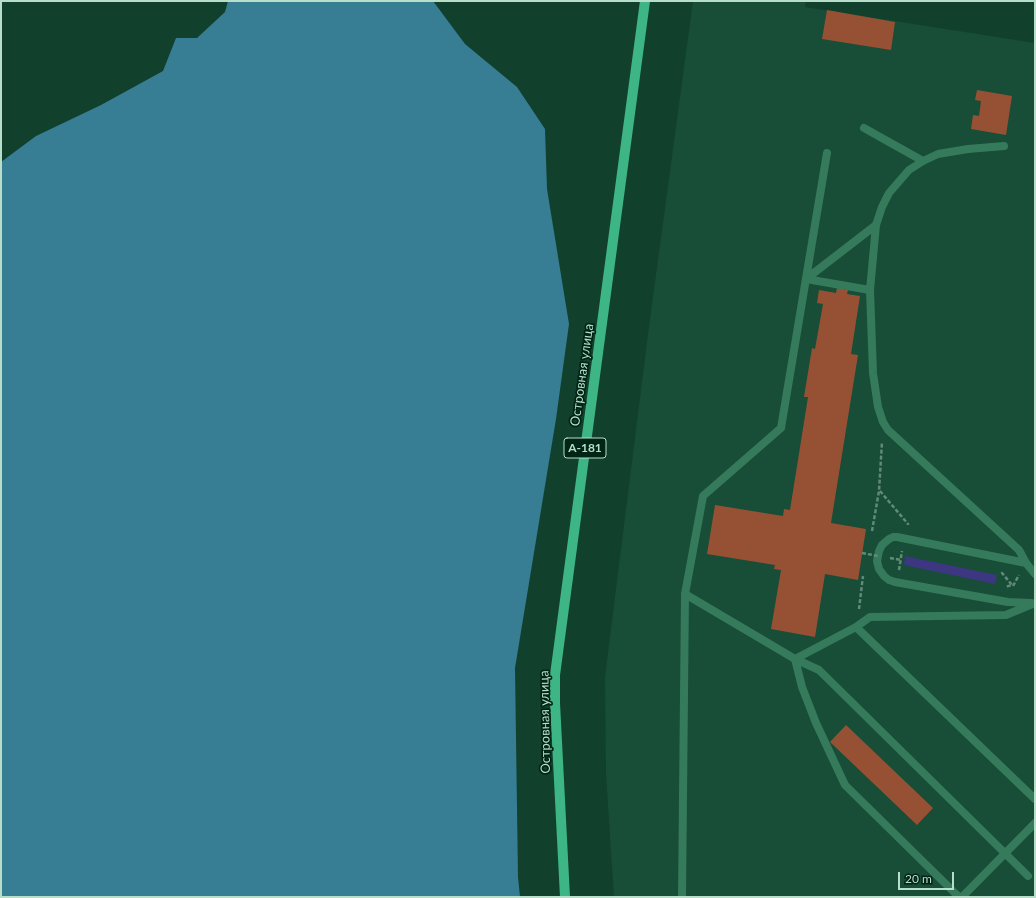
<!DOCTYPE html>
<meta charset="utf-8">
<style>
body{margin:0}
#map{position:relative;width:1036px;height:898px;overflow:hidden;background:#11402d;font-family:Lato,sans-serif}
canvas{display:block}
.frame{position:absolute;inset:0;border:2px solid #b6dec9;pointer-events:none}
.scale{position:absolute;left:898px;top:872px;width:56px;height:18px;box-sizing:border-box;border:2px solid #b6dec9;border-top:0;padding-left:5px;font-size:12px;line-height:14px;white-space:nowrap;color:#b6dec9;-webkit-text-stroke:3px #002516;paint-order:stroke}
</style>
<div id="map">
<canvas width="1036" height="898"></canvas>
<div class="frame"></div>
<div class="scale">20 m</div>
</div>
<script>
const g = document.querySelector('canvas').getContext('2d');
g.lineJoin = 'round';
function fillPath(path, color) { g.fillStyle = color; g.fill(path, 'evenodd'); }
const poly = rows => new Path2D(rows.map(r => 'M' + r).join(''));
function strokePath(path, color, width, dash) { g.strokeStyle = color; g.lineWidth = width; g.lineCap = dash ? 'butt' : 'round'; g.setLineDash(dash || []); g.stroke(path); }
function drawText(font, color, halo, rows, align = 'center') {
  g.font = font + ' Lato,sans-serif'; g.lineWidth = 3.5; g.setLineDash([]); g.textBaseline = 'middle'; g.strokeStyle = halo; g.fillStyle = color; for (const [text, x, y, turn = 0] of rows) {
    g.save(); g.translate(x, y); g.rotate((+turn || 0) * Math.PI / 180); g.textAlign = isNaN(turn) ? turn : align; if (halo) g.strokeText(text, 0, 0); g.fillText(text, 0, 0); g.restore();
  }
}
const built = poly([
 [693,1,806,1,805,7,1035,43,1035,897,614,897,606,774,605,677,648,334]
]);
const green = poly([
 [905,556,997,575,995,584,904,565]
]);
const water = poly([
 [228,1,433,1,465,44,517,87,545,129,547,189,569,324,556,419,515,668,518,877,520,897,1,897,1,162,36,136,101,105,163,71,176,38,197,38,225,12]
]);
const building = poly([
 [827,10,895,22,891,50,822,39],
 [977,90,1012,96,1006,135,971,129,973,115,979,116,981,101,975,100],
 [837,288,848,290,847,294,860,296,851,354,858,355,831,523,866,529,858,580,825,574,815,637,771,629,781,570,774,569,775,565,707,554,715,505,783,516,784,509,790,510,808,397,804,397,812,348,815,349,823,304,817,303,819,290,836,293],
 [846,725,933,808,917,825,830,742]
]);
const path = poly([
 [880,491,908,524,908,525],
 [872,531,879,491,882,442],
 [890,558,901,560],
 [899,570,902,551],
 [1001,573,1002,573,1012,585,1005,587],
 [1013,586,1019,575],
 [859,609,863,576]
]);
const lane = poly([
 [864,128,923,161],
 [1004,146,968,149,938,154,923,161,909,170,889,193,882,207,876,225,870,290,873,373,878,407,883,422,888,430,1019,550,1026,563,1035,574],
 [806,279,876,225],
 [806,279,870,290],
 [1026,563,897,537,893,537,889,539,882,545,879,551,877,561,879,569,884,576,889,580,895,582,1008,602,1031,603],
 [685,594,795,659,856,627,870,617,1006,615,1035,603],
 [856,627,1035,799],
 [795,659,819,670,1028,876],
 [795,659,802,687,816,723,845,785,959,897],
 [682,897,685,594,703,496,781,428,827,153],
 [962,897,1035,823]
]);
const primary = poly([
 [565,897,555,703,555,675,645,1]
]);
const pathBridge = poly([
 [862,553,878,556]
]);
const shields = [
 [585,448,42]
];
const shieldNames = [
 ["А-181",585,448]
];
const streetNames = [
 ["Островная улица",582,375,-82],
 ["Островная улица",545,722,-91]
];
fillPath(built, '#184d37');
fillPath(green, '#3c3780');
fillPath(water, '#377d93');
fillPath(building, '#965134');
strokePath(path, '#5f8b77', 2.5, [4, 2]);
strokePath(lane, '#357a5b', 8);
strokePath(primary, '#3eb584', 10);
strokePath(pathBridge, '#5f8b77', 2.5, [4, 2]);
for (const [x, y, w] of shields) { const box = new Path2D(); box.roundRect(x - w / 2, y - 10, w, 20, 3); g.fillStyle = '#002516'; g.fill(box); strokePath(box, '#b6dec9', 1); }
drawText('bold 12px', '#b6dec9', null, shieldNames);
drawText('13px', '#b6dec9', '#002516', streetNames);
</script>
